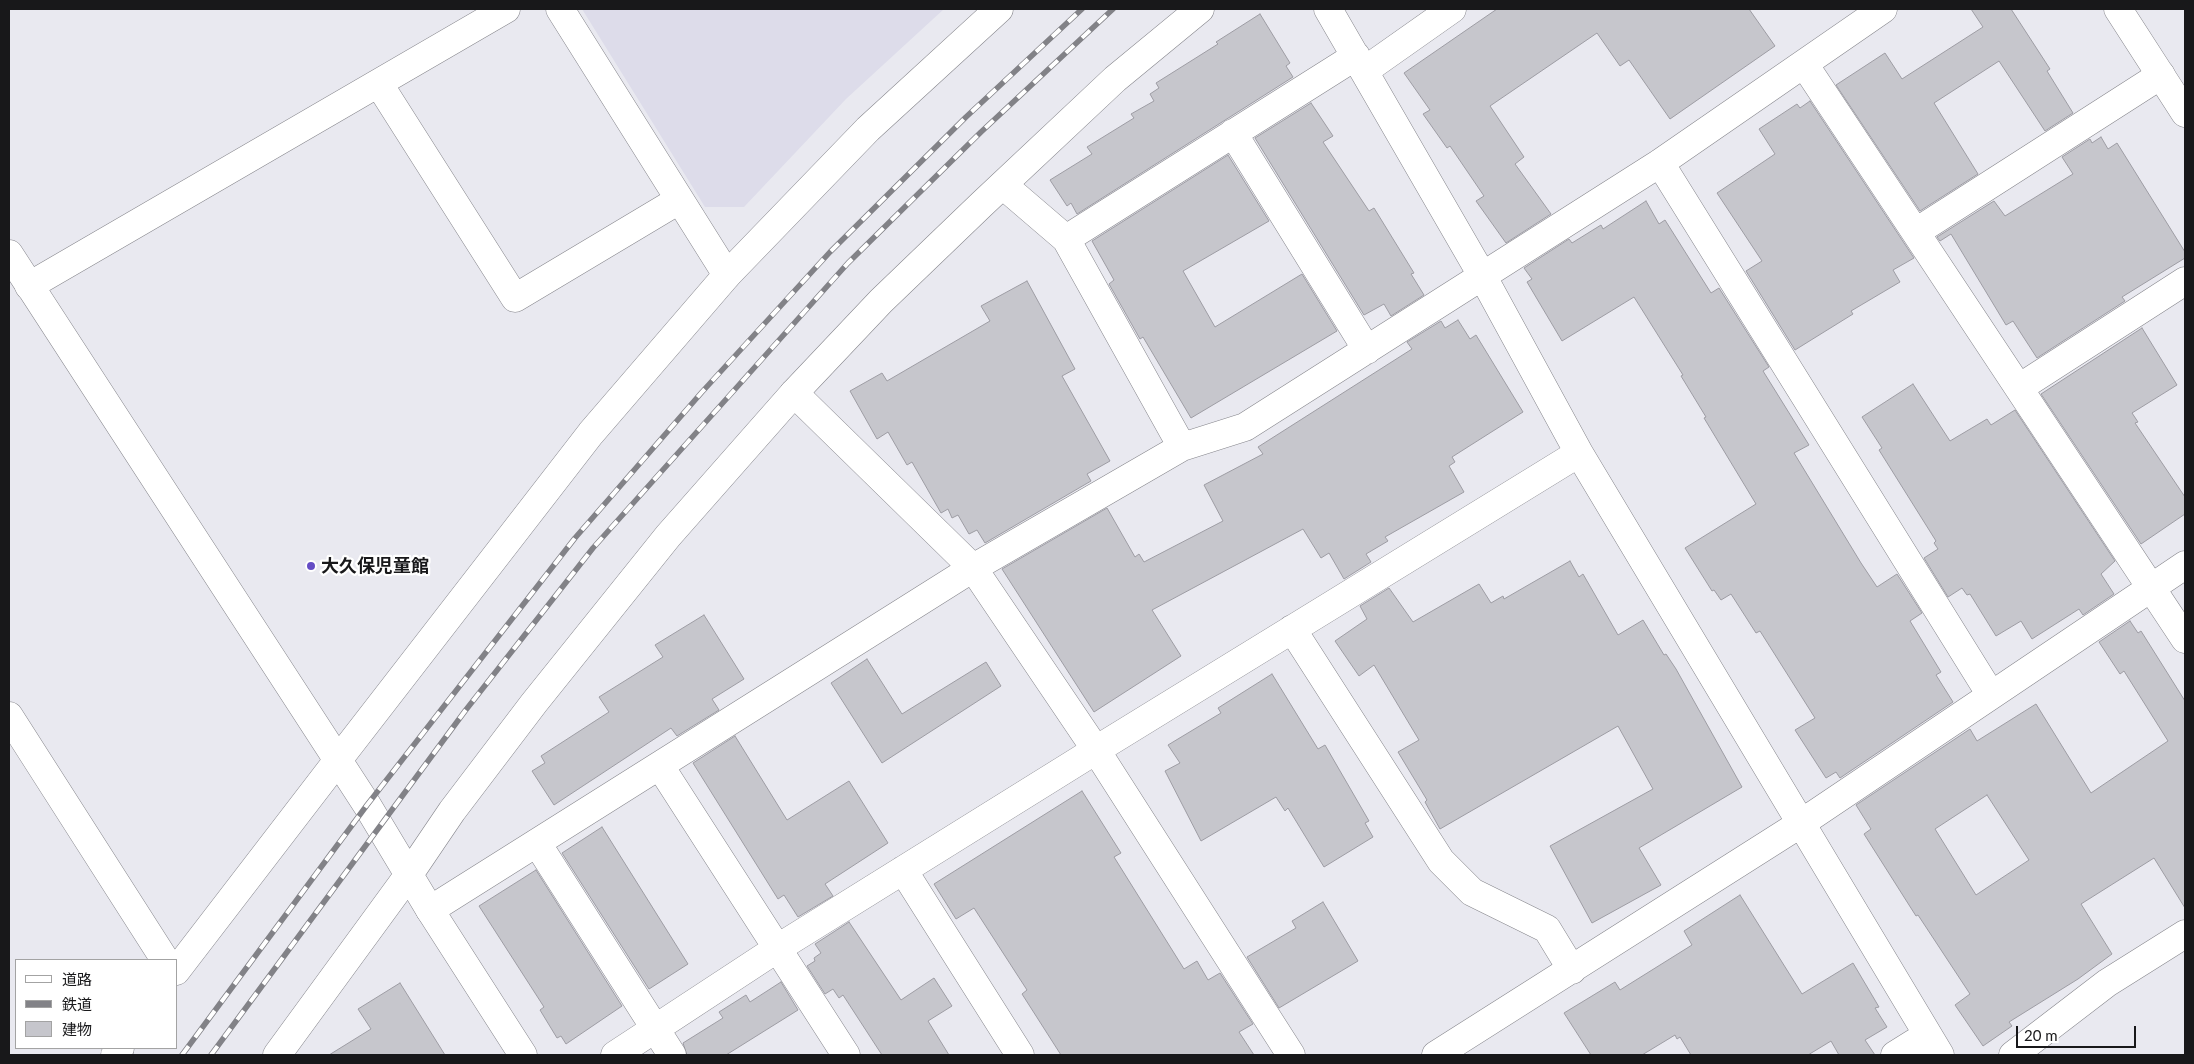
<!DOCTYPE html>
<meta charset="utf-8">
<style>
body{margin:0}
#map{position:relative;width:2194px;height:1064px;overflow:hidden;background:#e9e9f0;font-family:Lato,"Noto Sans JP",sans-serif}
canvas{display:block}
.frame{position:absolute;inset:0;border:10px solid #18181a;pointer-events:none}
.legend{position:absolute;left:15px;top:959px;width:162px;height:90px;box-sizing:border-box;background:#fff;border:1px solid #a3a3a3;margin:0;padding:6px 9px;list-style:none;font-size:15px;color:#18181a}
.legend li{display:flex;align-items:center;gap:10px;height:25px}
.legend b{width:25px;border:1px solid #a3a3a3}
.scale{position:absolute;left:2016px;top:1026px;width:120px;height:22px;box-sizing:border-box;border:2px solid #18181a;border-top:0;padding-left:6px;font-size:15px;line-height:18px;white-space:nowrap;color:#18181a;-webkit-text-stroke:4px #fff;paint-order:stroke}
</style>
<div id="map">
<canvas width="2194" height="1064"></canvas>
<div class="frame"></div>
<ul class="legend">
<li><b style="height:6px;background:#fff"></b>道路</li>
<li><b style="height:6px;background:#828287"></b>鉄道</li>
<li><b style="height:14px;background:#c6c6cc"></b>建物</li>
</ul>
<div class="scale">20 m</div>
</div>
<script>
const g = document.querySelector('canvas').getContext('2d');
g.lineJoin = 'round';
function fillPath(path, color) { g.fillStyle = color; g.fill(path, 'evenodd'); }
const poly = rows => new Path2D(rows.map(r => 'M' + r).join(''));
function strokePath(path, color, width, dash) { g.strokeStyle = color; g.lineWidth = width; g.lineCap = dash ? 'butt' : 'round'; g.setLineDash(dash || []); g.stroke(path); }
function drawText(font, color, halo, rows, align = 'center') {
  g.font = font + ' Lato,"Noto Sans JP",sans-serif'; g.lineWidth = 4.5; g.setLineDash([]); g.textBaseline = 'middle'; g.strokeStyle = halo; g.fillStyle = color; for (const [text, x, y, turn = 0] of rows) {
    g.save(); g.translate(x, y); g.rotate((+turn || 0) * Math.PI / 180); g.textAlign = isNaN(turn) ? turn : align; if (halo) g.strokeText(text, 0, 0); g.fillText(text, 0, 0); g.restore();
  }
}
const built = poly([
 [582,9,944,9,846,99,744,207,705,207]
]);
const building = poly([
 [1497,9,1749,9,1775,46,1670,119,1629,60,1620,66,1597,33,1490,106,1524,157,1515,164,1551,214,1506,243,1476,201,1484,196,1450,146,1447,148,1423,114,1430,110,1404,73,1497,9],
 [1971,9,2011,9,2050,69,2047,71,2073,113,2045,131,1999,61,1934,103,1978,174,1920,211,1836,85,1885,53,1902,79,1983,27,1971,9],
 [1260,14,1290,63,1286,66,1293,77,1077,214,1071,203,1067,206,1050,180,1092,154,1087,147,1134,118,1131,114,1154,101,1150,94,1159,88,1156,83,1218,44,1216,42,1260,14],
 [1810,101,1914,258,1893,270,1900,282,1851,311,1853,314,1795,350,1746,271,1762,261,1717,193,1775,154,1759,129,1797,104,1800,108,1810,101],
 [1311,103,1333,136,1323,142,1369,211,1374,208,1414,273,1411,274,1424,295,1391,316,1384,304,1364,315,1255,138,1311,103],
 [2101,137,2108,149,2117,143,2185,252,2185,258,2122,297,2125,301,2037,358,2013,321,2006,325,1951,234,1940,241,1937,237,1994,201,2005,216,2073,174,2062,157,2090,139,2092,143,2101,137],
 [1228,155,1269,221,1183,271,1215,327,1302,274,1337,331,1191,418,1143,337,1140,339,1109,284,1114,280,1092,241,1228,155],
 [1646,201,1659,224,1665,220,1711,293,1719,288,1769,367,1763,371,1809,445,1794,453,1861,563,1877,587,1897,574,1922,613,1910,621,1941,672,1936,675,1953,702,1840,778,1836,772,1826,778,1795,730,1815,718,1760,631,1756,633,1731,594,1721,600,1714,590,1712,591,1685,548,1756,504,1704,418,1706,417,1681,376,1683,375,1634,297,1562,341,1527,282,1532,279,1524,268,1569,239,1572,243,1601,225,1603,229,1646,201],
 [1027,281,1075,369,1062,376,1110,461,1087,474,1091,481,985,543,977,530,969,534,958,515,952,518,948,509,941,513,912,462,907,465,888,432,877,439,850,391,882,373,887,381,990,321,981,306,1027,281],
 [1458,320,1470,339,1476,335,1523,412,1452,457,1455,462,1449,466,1464,492,1385,537,1388,541,1366,554,1371,562,1344,579,1329,553,1321,558,1303,529,1152,610,1181,656,1094,712,1002,569,1107,508,1135,557,1139,554,1144,562,1223,521,1204,485,1263,454,1258,447,1412,349,1407,342,1441,321,1445,328,1458,320],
 [2142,328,2177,385,2132,413,2138,422,2135,423,2185,497,2185,514,2141,544,2041,394,2142,328],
 [1913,384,1950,441,1987,419,1991,425,2015,410,2115,561,2101,574,2114,594,2083,615,2079,609,2032,639,2021,621,1996,636,1970,594,1967,595,1962,588,1948,597,1924,558,1938,549,1934,543,1936,541,1879,450,1882,448,1862,417,1913,384],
 [1570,561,1579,577,1583,574,1618,635,1643,620,1664,655,1666,654,1676,669,1742,787,1639,848,1661,885,1592,923,1550,846,1653,789,1618,726,1440,829,1425,802,1427,800,1398,752,1419,740,1374,665,1359,676,1335,641,1367,619,1360,606,1389,588,1413,622,1479,584,1491,603,1503,596,1504,599,1570,561],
 [704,615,744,679,712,699,719,710,677,736,671,728,554,805,532,771,545,763,541,756,609,712,599,697,663,657,655,645,704,615],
 [2130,621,2138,633,2141,631,2185,701,2185,908,2154,858,2081,904,2112,954,2078,979,2009,1022,2012,1026,1983,1046,1955,1005,1970,994,1918,915,1916,916,1864,834,1871,829,1856,805,1970,729,1977,741,2036,704,2091,793,2168,741,2124,671,2120,674,2099,642,2130,621],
 [1987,795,2029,860,1976,895,1935,829,1987,795],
 [867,659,902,714,986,662,1001,686,882,763,831,683,867,659],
 [1272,674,1318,749,1325,745,1369,821,1365,823,1373,837,1324,867,1288,808,1285,811,1276,797,1201,841,1165,771,1180,763,1168,745,1221,713,1218,708,1272,674],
 [735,736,787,820,849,781,888,843,825,884,833,896,798,917,784,895,778,899,693,763,735,736],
 [1082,791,1121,853,1114,857,1184,969,1197,961,1208,980,1220,973,1253,1024,1239,1032,1254,1055,1061,1055,1022,994,1027,990,974,908,956,919,934,884,1082,791],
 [602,827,688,964,649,989,562,853,602,827],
 [536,870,622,1006,566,1044,561,1036,557,1038,540,1010,544,1007,479,906,536,870],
 [1740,895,1802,994,1853,963,1879,1007,1875,1008,1887,1027,1865,1040,1875,1055,1839,1055,1831,1041,1808,1055,1691,1055,1680,1037,1677,1039,1675,1035,1642,1055,1591,1055,1564,1013,1615,982,1620,990,1692,945,1684,931,1740,895],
 [1323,902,1358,961,1279,1008,1247,957,1296,928,1292,921,1323,902],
 [849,922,901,1000,934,978,952,1006,928,1021,949,1055,882,1055,843,995,839,998,833,989,825,994,807,966,815,961,814,958,821,953,815,944,849,922],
 [781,982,798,1010,726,1055,687,1055,683,1043,723,1018,719,1012,746,995,750,1002,781,982],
 [400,983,445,1055,329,1055,371,1029,358,1009,400,983]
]);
const street = poly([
 [560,9,727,275],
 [1328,9,1483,277,1579,453,1940,1055],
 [1804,64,2185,639],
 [1364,71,1452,9],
 [379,84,515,298,679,200],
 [1233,133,1367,350],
 [1660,163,1991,695],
 [1003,185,1066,239,1182,447],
 [1916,232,2161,75],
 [1066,239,1356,56],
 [29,286,506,9],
 [2019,388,2185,281],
 [794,393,973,568,1096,750,1291,1055],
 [1292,629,1441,861,1472,892,1547,929,1572,970],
 [9,716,165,960],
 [660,766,846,1055],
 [537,843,672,1055],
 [903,870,1020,1055],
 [430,910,973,568,1182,447,1245,427,1660,163,1883,9],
 [176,971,338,760],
 [115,1055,120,1048],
 [615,1055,778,948,1096,750,1579,453],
 [1436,1055,1800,824,2185,565],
 [1895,1055,1927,1035],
 [2013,1055,2107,983,2185,934]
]);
const secondary = poly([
 [2118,9,2185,113],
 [9,254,367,805,430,910,523,1055],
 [338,760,591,433,727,275,868,129,999,9],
 [277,1055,410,873,452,811,534,703,668,536,794,393,881,301,982,204,1115,79,1200,9]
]);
const rail = poly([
 [182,1055,367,805,575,538,702,392,830,252,966,117,1082,9],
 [211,1055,465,711,593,548,848,263,981,132,1113,9]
]);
const markers = [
 [311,566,5,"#644cc5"]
];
const poiNames = [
 ["大久保児童館",321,566]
];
fillPath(built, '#dddcea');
fillPath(building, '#c6c6cc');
strokePath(building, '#9d9ca3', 1);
strokePath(street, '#85858b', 29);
strokePath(secondary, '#85858b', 29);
strokePath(street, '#fff', 28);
strokePath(secondary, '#fff', 28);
strokePath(rail, '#828287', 5.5);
strokePath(rail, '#fff', 4, [11]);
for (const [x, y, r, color] of markers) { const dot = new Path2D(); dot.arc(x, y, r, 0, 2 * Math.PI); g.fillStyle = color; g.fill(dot); strokePath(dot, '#fff', 2); }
drawText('bold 18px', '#18181a', '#fff', poiNames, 'left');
</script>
